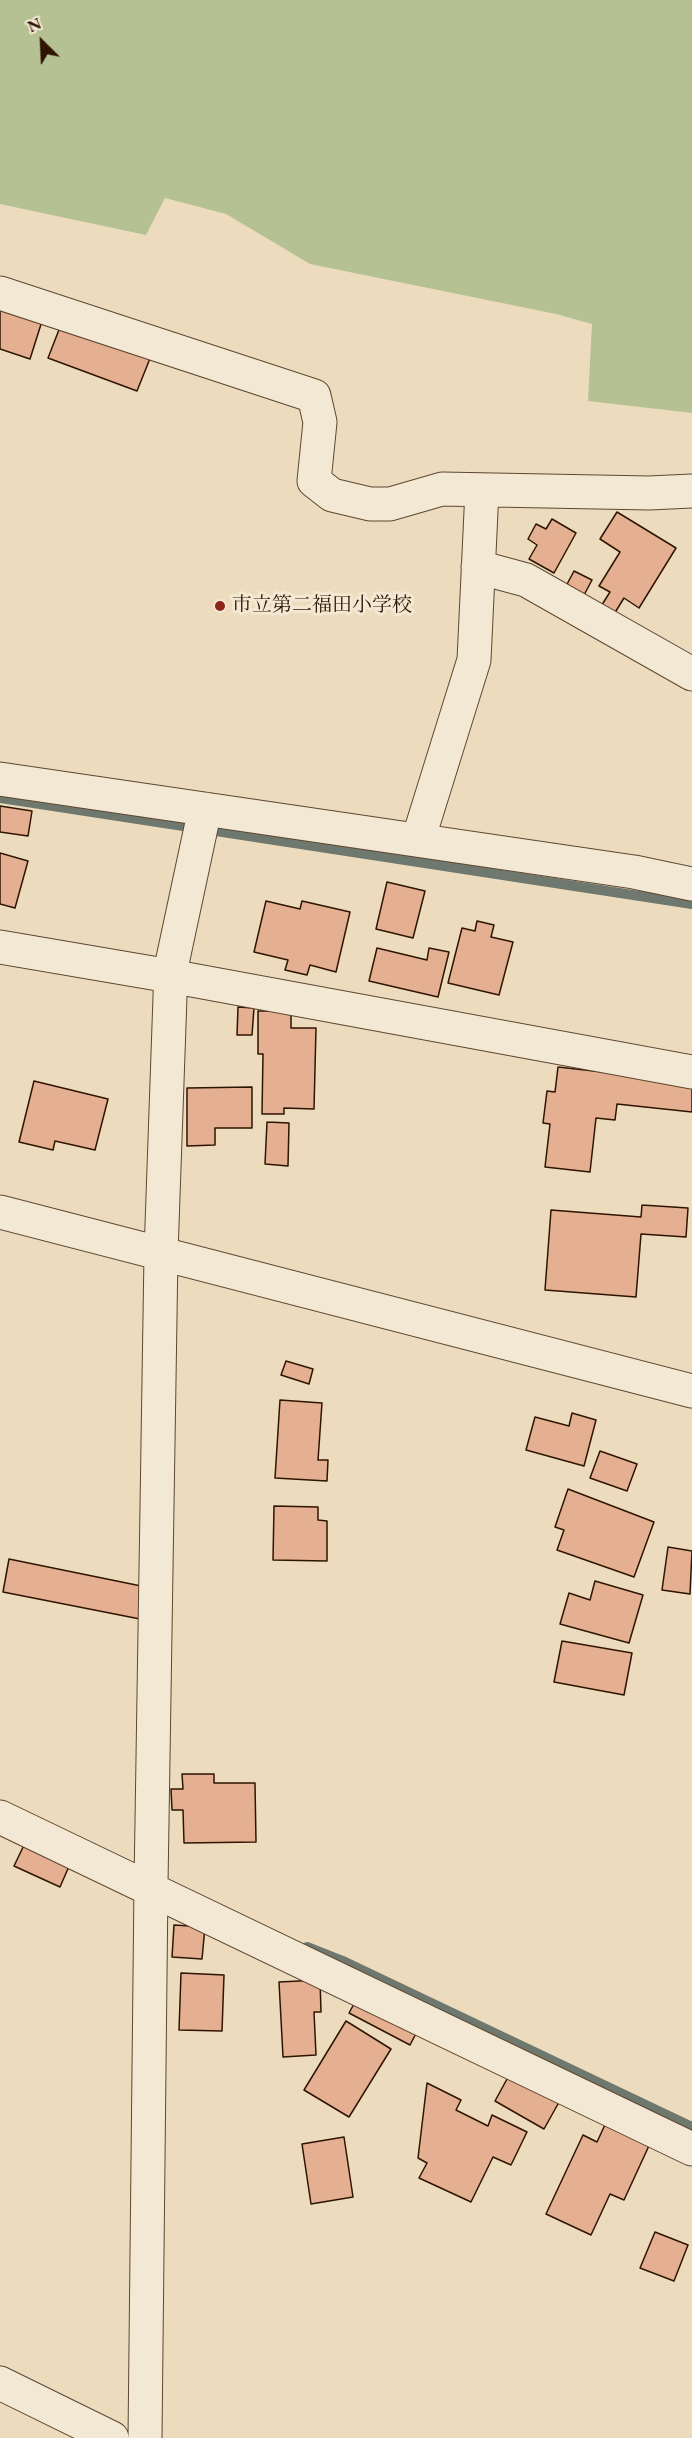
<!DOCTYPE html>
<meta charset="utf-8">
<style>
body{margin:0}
#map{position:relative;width:692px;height:2438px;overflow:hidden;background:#ecdcbd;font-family:"EB Garamond",serif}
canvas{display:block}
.north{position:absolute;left:12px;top:12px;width:60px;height:60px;-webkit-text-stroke:4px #f3e8d4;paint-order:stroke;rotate:336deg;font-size:16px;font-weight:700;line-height:24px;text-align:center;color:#2e1501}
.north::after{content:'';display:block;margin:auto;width:21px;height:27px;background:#2e1501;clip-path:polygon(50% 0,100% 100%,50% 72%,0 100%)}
</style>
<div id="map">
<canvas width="692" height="2438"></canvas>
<div class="north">N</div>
</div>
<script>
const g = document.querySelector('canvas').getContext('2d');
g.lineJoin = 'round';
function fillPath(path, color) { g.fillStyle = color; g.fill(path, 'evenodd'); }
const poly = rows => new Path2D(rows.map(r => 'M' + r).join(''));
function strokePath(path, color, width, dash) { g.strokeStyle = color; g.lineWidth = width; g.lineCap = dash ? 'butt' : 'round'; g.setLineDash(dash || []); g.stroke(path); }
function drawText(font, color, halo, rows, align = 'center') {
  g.font = font + ' "EB Garamond","Noto Serif JP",serif'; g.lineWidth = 6; g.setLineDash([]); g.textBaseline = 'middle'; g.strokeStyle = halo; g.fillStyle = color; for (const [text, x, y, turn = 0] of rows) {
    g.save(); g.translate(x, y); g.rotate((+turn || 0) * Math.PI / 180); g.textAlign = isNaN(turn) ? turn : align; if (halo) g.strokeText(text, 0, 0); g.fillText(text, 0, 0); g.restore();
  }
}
const green = poly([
 [0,0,692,0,692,413,588,401,592,324,556,314,310,264,226,214,165,198,146,235,0,204]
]);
const stream = poly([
 [0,798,692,904],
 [307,1947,345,1962,692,2127]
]);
const building = poly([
 [0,304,43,318,30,359,0,349,0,304],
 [62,322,151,356,137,391,48,358,62,322],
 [617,512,676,548,639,608,624,598,611,619,598,611,610,592,599,586,620,552,600,539,617,512],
 [552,519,576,533,554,573,529,559,537,545,528,539,536,524,546,529,552,519],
 [574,571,592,580,583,597,565,588,574,571],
 [0,806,32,811,28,836,0,832,0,806],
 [0,853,28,861,15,908,0,904,0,853],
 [387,882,425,891,413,938,376,929,387,882],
 [266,901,300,909,302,901,350,912,336,972,310,965,307,975,285,970,288,960,254,952,266,901],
 [477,921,494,925,491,937,513,942,499,995,448,983,462,928,475,931,477,921],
 [377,948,427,960,429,948,449,952,438,997,369,981,377,948],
 [238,1007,254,1008,252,1035,237,1035,238,1007],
 [258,1011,291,1011,291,1028,316,1028,314,1109,284,1108,284,1114,262,1114,263,1054,258,1054,258,1011],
 [558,1067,692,1082,692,1112,617,1104,615,1120,596,1118,590,1172,545,1167,550,1124,543,1123,547,1091,555,1092,558,1067],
 [34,1081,108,1099,95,1150,55,1141,53,1150,19,1142,34,1081],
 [252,1087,252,1128,215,1128,215,1145,187,1146,187,1088,252,1087],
 [267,1122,289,1123,288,1166,265,1164,267,1122],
 [642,1205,688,1208,686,1237,641,1234,636,1297,545,1290,551,1210,641,1217,642,1205],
 [286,1361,313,1369,309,1384,281,1375,286,1361],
 [280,1400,322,1403,318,1460,328,1460,327,1481,275,1478,280,1400],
 [572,1413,596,1420,584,1466,526,1450,535,1417,569,1426,572,1413],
 [600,1451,637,1464,627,1491,590,1478,600,1451],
 [568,1489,654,1522,634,1577,557,1550,564,1530,555,1527,568,1489],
 [274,1506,318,1507,318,1520,327,1521,327,1561,273,1560,274,1506],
 [668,1547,692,1551,690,1594,662,1590,668,1547],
 [9,1559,146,1587,140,1619,3,1592,9,1559],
 [595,1581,643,1595,629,1643,560,1624,569,1593,590,1600,595,1581],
 [562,1641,632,1653,624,1695,554,1682,562,1641],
 [182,1774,214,1774,214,1783,255,1783,256,1842,184,1843,183,1810,172,1810,171,1789,183,1789,182,1774],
 [25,1843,70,1864,60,1887,14,1866,25,1843],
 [174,1925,205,1927,202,1959,172,1957,174,1925],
 [181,1973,224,1975,222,2031,179,2030,181,1973],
 [320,1980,321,2012,314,2012,316,2055,283,2057,279,1982,320,1980],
 [360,1993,420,2026,410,2045,349,2013,360,1993],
 [346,2021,391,2049,349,2117,304,2090,346,2021],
 [513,2068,563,2095,544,2129,495,2101,513,2068],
 [427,2083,461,2100,456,2110,488,2126,492,2115,527,2132,511,2165,493,2157,471,2202,419,2178,427,2163,418,2158,427,2083],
 [609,2116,653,2137,624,2200,610,2194,591,2235,546,2214,583,2135,597,2142,609,2116],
 [344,2137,353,2197,311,2204,302,2144,344,2137],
 [655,2232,688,2245,674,2281,640,2268,655,2232]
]);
const minor = poly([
 [0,293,314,396,320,422,314,481,332,495,370,504,390,504,442,489,649,493,692,491],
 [478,567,526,580,692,674],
 [0,779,634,872,692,884],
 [418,840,474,660,482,490],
 [0,947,170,976,692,1072],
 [0,1212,692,1391],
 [0,1817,692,2149],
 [0,2383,112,2438],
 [145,2438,151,1884,161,1254,171,968,205,809]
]);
const markers = [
 [220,606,6,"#8f2418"]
];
const poiNames = [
 ["市立第二福田小学校",232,606]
];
fillPath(green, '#b6c193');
strokePath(stream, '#6f786e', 10);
fillPath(building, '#e5af92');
strokePath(building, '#2e1501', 1.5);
strokePath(minor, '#5e4730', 35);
strokePath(minor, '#f3e8d4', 33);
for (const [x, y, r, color] of markers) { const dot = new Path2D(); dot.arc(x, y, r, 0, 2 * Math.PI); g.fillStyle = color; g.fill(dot); strokePath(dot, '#f3e8d4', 2); }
drawText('20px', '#2e1501', '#f3e8d4', poiNames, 'left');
</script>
